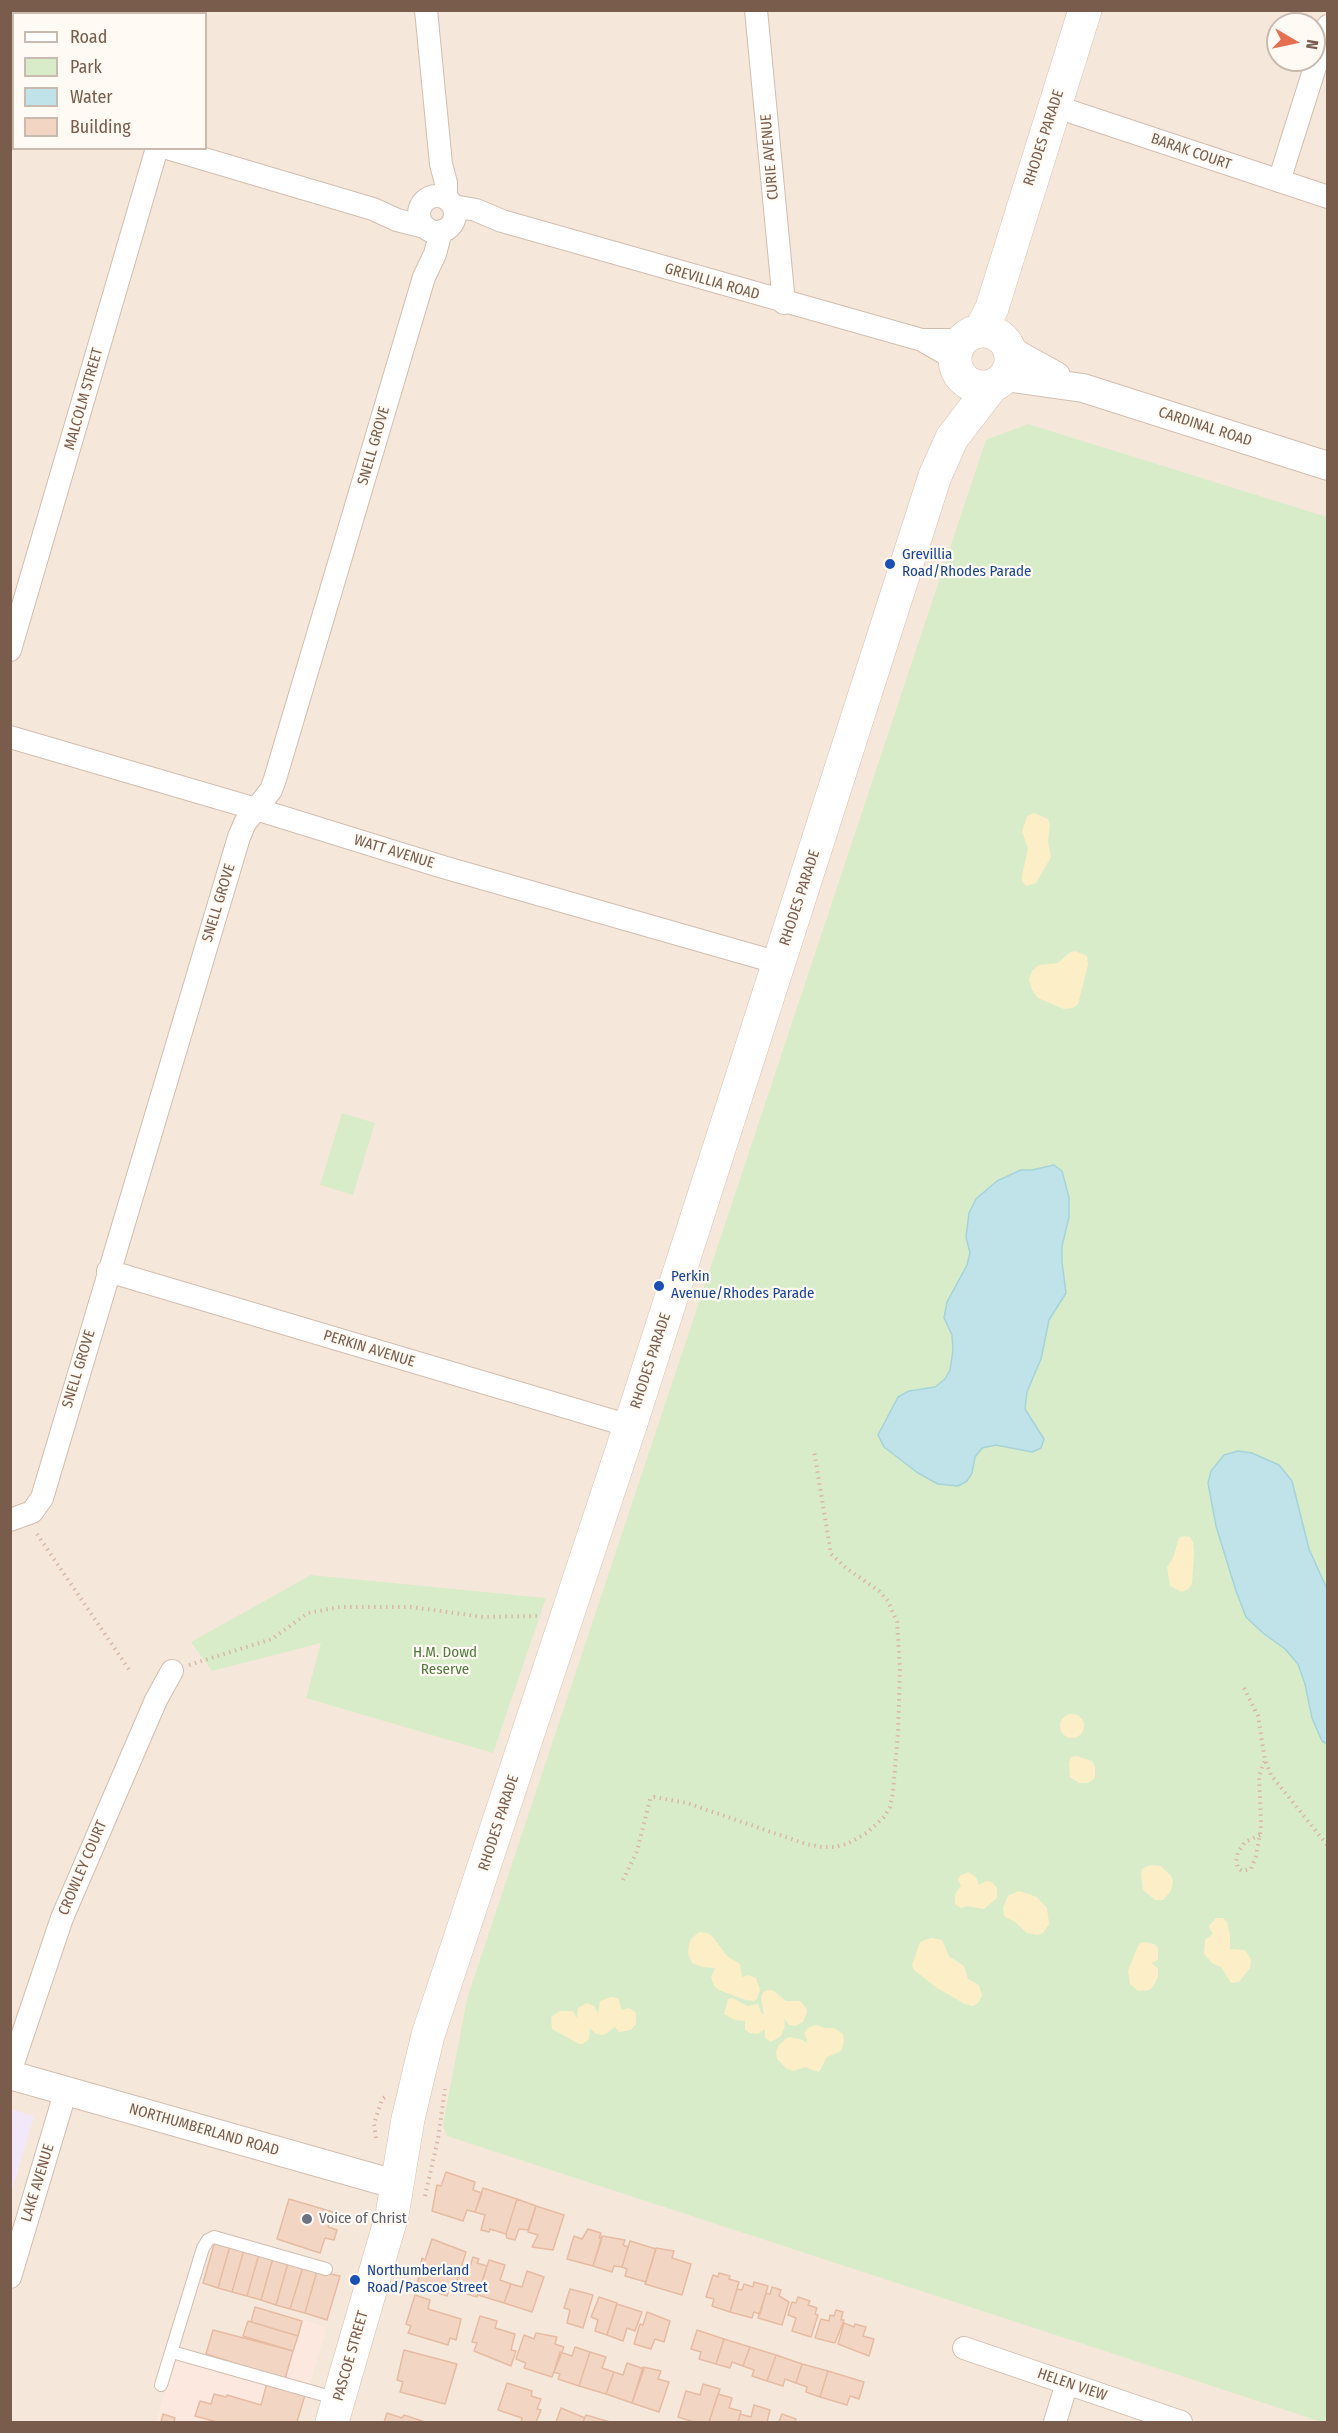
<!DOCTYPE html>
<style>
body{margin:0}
#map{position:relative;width:1338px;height:2433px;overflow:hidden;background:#fdf6ec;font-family:"Fira Sans Condensed",sans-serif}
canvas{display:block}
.frame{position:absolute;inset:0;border:12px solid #7a5c4d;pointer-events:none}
.legend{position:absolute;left:12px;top:12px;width:195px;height:138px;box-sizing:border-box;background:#fffaf3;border:2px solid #cabbb1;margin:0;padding:8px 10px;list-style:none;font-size:18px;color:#7a5c4d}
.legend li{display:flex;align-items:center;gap:12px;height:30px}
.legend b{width:30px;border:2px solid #cabbb1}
.north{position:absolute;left:1266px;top:12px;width:60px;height:60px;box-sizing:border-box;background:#fffaf3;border:2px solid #cabbb1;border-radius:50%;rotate:99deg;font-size:16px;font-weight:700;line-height:24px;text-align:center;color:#7a5c4d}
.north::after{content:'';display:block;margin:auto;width:21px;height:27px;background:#e76f51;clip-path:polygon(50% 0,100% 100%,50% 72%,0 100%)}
</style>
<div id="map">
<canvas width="1338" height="2433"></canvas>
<div class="frame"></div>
<ul class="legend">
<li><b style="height:8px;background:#fff"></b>Road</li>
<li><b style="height:16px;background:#d8ecc9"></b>Park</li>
<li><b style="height:16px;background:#bfe3e8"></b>Water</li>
<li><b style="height:16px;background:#f3d5c3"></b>Building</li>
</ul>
<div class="north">N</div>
</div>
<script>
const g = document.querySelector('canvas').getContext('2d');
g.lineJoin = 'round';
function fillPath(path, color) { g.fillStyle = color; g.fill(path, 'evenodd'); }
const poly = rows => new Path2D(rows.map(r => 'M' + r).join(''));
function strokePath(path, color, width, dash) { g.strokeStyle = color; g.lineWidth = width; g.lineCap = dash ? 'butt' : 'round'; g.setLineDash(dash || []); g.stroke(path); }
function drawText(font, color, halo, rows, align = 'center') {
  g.font = font + ' "Fira Sans Condensed",sans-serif'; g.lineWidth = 4.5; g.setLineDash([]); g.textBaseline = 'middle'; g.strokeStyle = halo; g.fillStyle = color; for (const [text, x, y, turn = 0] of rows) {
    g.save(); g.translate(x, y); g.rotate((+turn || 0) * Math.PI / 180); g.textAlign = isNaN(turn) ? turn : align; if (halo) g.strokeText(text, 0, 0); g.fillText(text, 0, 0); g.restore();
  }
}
const residential = poly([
 [11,11,1327,11,1327,2422,11,2422],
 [14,14,206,14,206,148,14,148],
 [1278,24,1314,24,1314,60,1278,60]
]);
const commercial = poly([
 [261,2308,327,2327,298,2422,156,2422,175,2358,246,2379,262,2321]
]);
const education = poly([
 [11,2109,34,2116,11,2194,10,2109]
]);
const green = poly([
 [1028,424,1327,517,1327,2422,1322,2422,447,2136,443,2125,467,1999,986,440],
 [342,1113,375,1123,353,1195,320,1185],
 [311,1575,546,1598,493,1753,306,1698,321,1643,212,1671,191,1642]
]);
const sand = poly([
 [1034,813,1048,819,1050,825,1048,842,1051,857,1036,883,1026,886,1022,881,1022,876,1028,848,1022,832,1027,816],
 [1075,951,1087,956,1088,965,1078,1004,1073,1008,1064,1009,1038,998,1032,990,1029,979,1032,971,1039,965,1058,963,1069,953],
 [1184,1536,1190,1537,1193,1542,1194,1552,1192,1584,1188,1589,1182,1592,1170,1586,1167,1567,1173,1558,1179,1538],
 '1060 1726a12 12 0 1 1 24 0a12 12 0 1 1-24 0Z',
 [1076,1756,1092,1761,1095,1767,1095,1778,1088,1783,1079,1783,1070,1777,1069,1763,1071,1757],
 [1150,1865,1161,1866,1171,1876,1173,1881,1171,1891,1163,1900,1155,1900,1143,1890,1141,1874,1142,1869],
 [968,1872,976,1877,979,1885,986,1881,992,1882,997,1888,997,1898,984,1909,967,1906,961,1908,955,1904,955,1894,961,1886,958,1879,960,1876],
 [1019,1891,1037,1897,1047,1908,1049,1924,1043,1933,1038,1935,1027,1933,1015,1922,1004,1916,1003,1908,1006,1900,1009,1895],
 [1216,1918,1223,1918,1227,1922,1230,1936,1230,1949,1245,1950,1251,1959,1250,1968,1239,1982,1231,1983,1221,1967,1212,1963,1204,1954,1205,1940,1213,1934,1209,1926],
 [699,1932,707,1933,713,1937,727,1956,740,1964,742,1977,749,1975,756,1978,760,1990,757,1999,754,2001,746,2000,719,1990,714,1986,711,1977,715,1968,702,1967,692,1963,688,1954,689,1945,691,1939],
 [931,1938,942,1940,949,1956,964,1966,968,1979,979,1985,982,1995,978,2003,973,2006,965,2004,937,1988,914,1970,912,1965,920,1942],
 [1144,1942,1154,1944,1158,1948,1158,1960,1151,1963,1158,1968,1158,1977,1153,1987,1149,1990,1138,1991,1130,1984,1128,1971,1137,1948,1140,1943],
 [768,1990,774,1991,786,2001,800,2001,806,2008,807,2012,803,2022,795,2026,789,2025,784,2018,785,2026,781,2036,771,2042,765,2038,765,2029,758,2034,750,2033,745,2030,745,2021,735,2020,724,2014,728,1999,733,1998,747,2006,758,2004,761,2013,764,2015,761,1997,763,1992],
 [611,1997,618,1998,622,2010,629,2008,636,2013,636,2024,631,2030,619,2032,615,2027,604,2035,596,2034,590,2028,589,2039,583,2044,579,2044,552,2029,551,2017,560,2011,573,2011,577,2018,578,2008,587,2003,594,2006,598,2013,600,2001],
 [816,2025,824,2028,834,2028,843,2034,844,2042,841,2051,827,2057,819,2072,805,2067,794,2071,787,2069,777,2059,776,2051,779,2045,788,2037,800,2039,808,2043,804,2033,808,2028]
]);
const water = poly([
 [1054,1165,1062,1171,1069,1198,1069,1217,1062,1246,1062,1262,1066,1293,1049,1320,1041,1359,1027,1392,1025,1409,1044,1439,1041,1448,1032,1452,996,1445,982,1448,975,1457,972,1473,967,1481,958,1486,938,1484,918,1473,884,1447,878,1435,898,1397,909,1391,935,1387,945,1379,950,1370,953,1350,952,1335,944,1318,947,1302,967,1265,970,1253,966,1237,969,1213,976,1199,997,1181,1021,1170,1032,1170,1054,1165],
 [1238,1451,1252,1453,1279,1465,1292,1481,1309,1549,1327,1589,1327,1744,1322,1741,1312,1718,1305,1684,1298,1664,1285,1649,1263,1633,1246,1617,1236,1591,1216,1526,1208,1483,1211,1471,1224,1455,1238,1451]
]);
const building = poly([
 [446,2172,475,2182,473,2190,482,2193,475,2212,467,2210,463,2221,432,2211,437,2185,441,2186,446,2172],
 [483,2188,517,2199,506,2234,490,2229,489,2232,481,2230,485,2215,475,2212,483,2188],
 [289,2199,333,2212,328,2227,337,2230,334,2240,325,2238,320,2253,277,2239,289,2199],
 [517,2199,536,2206,528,2230,519,2229,515,2240,507,2238,506,2234,517,2199],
 [536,2206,564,2215,553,2250,532,2247,538,2235,528,2232,536,2206],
 [588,2229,601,2233,599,2238,602,2238,593,2266,567,2259,574,2236,582,2239,588,2229],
 [602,2236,625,2240,623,2245,628,2247,622,2267,614,2266,612,2272,593,2266,602,2236],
 [432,2239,466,2252,454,2290,449,2289,447,2296,417,2286,422,2258,425,2260,432,2239],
 [215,2241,230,2246,218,2288,203,2283,215,2241],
 [630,2241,656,2249,646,2282,625,2276,627,2269,622,2267,630,2241],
 [230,2246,244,2250,232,2292,218,2288,230,2246],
 [656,2248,674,2251,672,2258,691,2264,682,2295,645,2284,656,2248],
 [244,2250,259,2254,247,2296,232,2292,244,2250],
 [259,2254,273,2258,261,2300,247,2296,259,2254],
 [473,2257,479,2259,477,2263,487,2266,477,2297,454,2290,460,2271,468,2273,473,2257],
 [273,2258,288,2263,276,2305,261,2300,273,2258],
 [489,2260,505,2265,500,2280,511,2284,504,2303,478,2295,489,2260],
 [288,2263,303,2267,290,2309,276,2305,288,2263],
 [303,2267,317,2271,305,2313,290,2309,303,2267],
 [317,2271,340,2276,327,2320,305,2313,317,2271],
 [527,2271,544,2277,532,2312,504,2303,511,2284,522,2287,527,2271],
 [719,2273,730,2276,729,2279,739,2282,730,2312,712,2306,714,2299,706,2297,713,2275,718,2277,719,2273],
 [754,2282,768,2286,760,2314,754,2312,752,2318,730,2312,737,2289,742,2290,744,2284,753,2287,754,2282],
 [772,2287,781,2290,779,2296,789,2302,782,2325,758,2318,766,2293,770,2294,772,2287],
 [570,2289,593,2295,583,2328,567,2323,570,2310,564,2308,570,2289],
 [415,2295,430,2300,428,2309,461,2319,456,2340,450,2338,448,2345,408,2333,411,2326,406,2324,415,2295],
 [599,2297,617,2303,607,2335,595,2331,598,2320,591,2317,599,2297],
 [798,2297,810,2301,808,2305,817,2308,815,2314,818,2315,811,2337,792,2331,796,2318,788,2315,792,2302,796,2303,798,2297],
 [617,2304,642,2312,635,2331,627,2328,623,2341,607,2335,617,2304],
 [255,2307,302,2321,298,2336,251,2322,255,2307],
 [836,2310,843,2312,841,2320,844,2320,835,2343,815,2338,821,2319,829,2321,830,2315,834,2316,836,2310],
 [647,2312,670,2321,664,2342,655,2339,651,2349,634,2344,640,2324,643,2325,647,2312],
 [480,2316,497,2321,495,2328,515,2334,511,2350,516,2351,511,2366,474,2351,477,2343,472,2342,480,2316],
 [248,2321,298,2336,293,2351,243,2336,248,2321],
 [844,2323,854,2327,855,2324,866,2327,863,2336,874,2339,869,2356,838,2344,844,2323],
 [213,2330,293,2351,285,2379,206,2354,213,2330],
 [697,2330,724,2339,716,2364,699,2359,701,2352,691,2349,697,2330],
 [536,2333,557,2337,555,2344,564,2347,552,2377,524,2368,526,2363,516,2359,524,2335,534,2339,536,2333],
 [724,2339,750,2347,743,2366,732,2362,730,2368,716,2364,724,2339],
 [575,2347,590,2352,579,2386,558,2379,560,2374,554,2372,560,2352,572,2356,575,2347],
 [750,2347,776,2355,767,2381,752,2376,754,2370,743,2366,750,2347],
 [404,2350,457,2364,445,2404,400,2392,403,2382,397,2380,404,2350],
 [590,2352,606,2357,602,2368,614,2372,606,2394,579,2386,590,2352],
 [776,2355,802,2364,796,2383,785,2379,783,2386,767,2381,776,2355],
 [627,2363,644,2369,632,2403,606,2394,614,2372,623,2375,627,2363],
 [802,2364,828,2371,820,2397,806,2392,807,2387,796,2383,802,2364],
 [643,2367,661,2371,658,2379,669,2382,659,2412,632,2403,643,2367],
 [828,2371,864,2382,859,2399,850,2396,847,2405,820,2397,828,2371],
 [267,2383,305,2395,297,2422,217,2422,195,2416,200,2401,211,2404,214,2394,226,2397,227,2395,261,2405,267,2383],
 [507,2383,532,2391,531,2396,541,2399,537,2409,541,2410,536,2422,521,2422,522,2418,498,2410,507,2383],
 [703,2384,720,2389,709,2422,694,2422,678,2417,686,2391,700,2395,703,2384],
 [718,2394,732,2398,729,2408,741,2411,738,2422,709,2422,718,2394],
 [754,2405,770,2410,767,2422,738,2422,740,2414,751,2417,754,2405],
 [561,2408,585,2418,583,2422,556,2422,561,2408],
 [387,2413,402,2418,404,2415,425,2422,384,2422,387,2413],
 [163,2414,175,2418,174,2422,161,2422,163,2414],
 [782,2414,796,2419,795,2422,779,2422,782,2414],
 [586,2415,610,2422,583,2422,586,2415]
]);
const path = poly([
 [37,1534,130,1671],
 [189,1665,272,1639,308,1613,340,1607,411,1607,483,1617,540,1616],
 [1244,1688,1258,1716,1265,1760,1271,1775,1328,1846],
 [1260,1835,1245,1842,1238,1852,1236,1861,1238,1868,1242,1871,1251,1869,1256,1856,1259,1839,1260,1835,1261,1823,1259,1776,1265,1760],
 [623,1880,637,1851,650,1799,654,1797,687,1803,806,1844,822,1847,836,1847,849,1843,868,1832,884,1817,890,1807,893,1792,898,1732,900,1669,897,1622,888,1601,879,1591,846,1568,831,1554,814,1451],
 [376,2138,374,2124,382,2099,385,2097],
 [425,2196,438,2139,445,2089]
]);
const service = poly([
 [172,2352,338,2399],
 [161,2385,203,2248,208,2240,214,2237,326,2269]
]);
const minor = poly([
 [97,10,97,14],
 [426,10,441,164,446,183,446,198],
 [756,10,784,303],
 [10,102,14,103],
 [1054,106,1328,197],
 [167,148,373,209,397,220,425,227],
 [1279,181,1328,26],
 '419 214a18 18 0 1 1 36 0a18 18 0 1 1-36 0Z',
 [453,206,476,210,502,221,922,340,955,359],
 [924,340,962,340],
 [10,650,157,148],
 [10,737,256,809,443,867,779,963],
 [108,1271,630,1426],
 [10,1520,32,1512,42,1498,239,837,245,823,271,790,275,779,424,277,435,254,441,231],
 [10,2072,62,1918,156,1700,172,1671],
 [10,2277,66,2090],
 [964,2348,1181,2422],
 [1055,2422,1067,2383]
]);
const tertiary = poly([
 [1011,351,1056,376],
 [1005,377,1083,388,1328,466],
 [10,2075,398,2185]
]);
const secondary = poly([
 [981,330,992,308,1085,10],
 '955 359a28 28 0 1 1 56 0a28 28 0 1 1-56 0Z',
 [332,2422,392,2215,408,2119,428,2035,630,1426,935,476,952,438,991,387]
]);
const markers = [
 [890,564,6,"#1a4fb4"],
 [659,1286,6,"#1a4fb4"],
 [307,2219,6,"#6b7280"],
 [355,2280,6,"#1a4fb4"]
];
const streetNames = [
 ["RHODES PARADE",1044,138,-72],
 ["BARAK COURT",1191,152,19],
 ["CURIE AVENUE",770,157,-95],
 ["GREVILLIA ROAD",712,282,16],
 ["MALCOLM STREET",84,399,-74],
 ["CARDINAL ROAD",1205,427,18],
 ["SNELL GROVE",374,446,-74],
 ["WATT AVENUE",394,852,17],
 ["RHODES PARADE",800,898,-72],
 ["SNELL GROVE",219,903,-73],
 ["PERKIN AVENUE",369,1349,17],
 ["RHODES PARADE",651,1361,-72],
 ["SNELL GROVE",79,1369,-73],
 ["RHODES PARADE",499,1823,-72],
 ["CROWLEY COURT",83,1868,-67],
 ["NORTHUMBERLAND ROAD",204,2130,16],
 ["LAKE AVENUE",38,2183,-73],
 ["PASCOE STREET",351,2356,-74],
 ["HELEN VIEW",1072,2385,19]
];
const transitNames = [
 ["Grevillia",902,555],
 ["Road/Rhodes Parade",902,572],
 ["Perkin",671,1277],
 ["Avenue/Rhodes Parade",671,1294],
 ["Northumberland",367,2271],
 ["Road/Pascoe Street",367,2288]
];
const parkNames = [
 ["H.M. Dowd",445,1653],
 ["Reserve",445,1670]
];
const worshipNames = [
 ["Voice of Christ",319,2219]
];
fillPath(residential, '#f5e8da');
fillPath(commercial, '#fde8e0');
fillPath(education, '#f3e8fa');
fillPath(green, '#d8ecc9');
fillPath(sand, '#fcefc7');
fillPath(water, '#bfe3e8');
strokePath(water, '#a5d3da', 1.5);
fillPath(building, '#f3d5c3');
strokePath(building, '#e6bba3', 1.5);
strokePath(service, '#d1beb0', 14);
strokePath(minor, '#d1beb0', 24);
strokePath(tertiary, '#d1beb0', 30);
strokePath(secondary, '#d6c0b0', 34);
strokePath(path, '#d9b8a5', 4, [1.5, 4.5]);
strokePath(service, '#fff', 12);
strokePath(minor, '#fff', 22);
strokePath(tertiary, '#fff', 28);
strokePath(secondary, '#fff', 33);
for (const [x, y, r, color] of markers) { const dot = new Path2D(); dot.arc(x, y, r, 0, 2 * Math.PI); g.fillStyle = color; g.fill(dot); strokePath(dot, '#fffaf3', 2); }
drawText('15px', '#7a5c4d', '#fffaf3', streetNames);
drawText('15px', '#164399', '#fffaf3', transitNames, 'left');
drawText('15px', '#537a41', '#fffaf3', parkNames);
drawText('15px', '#5b616d', '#fffaf3', worshipNames, 'left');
</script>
